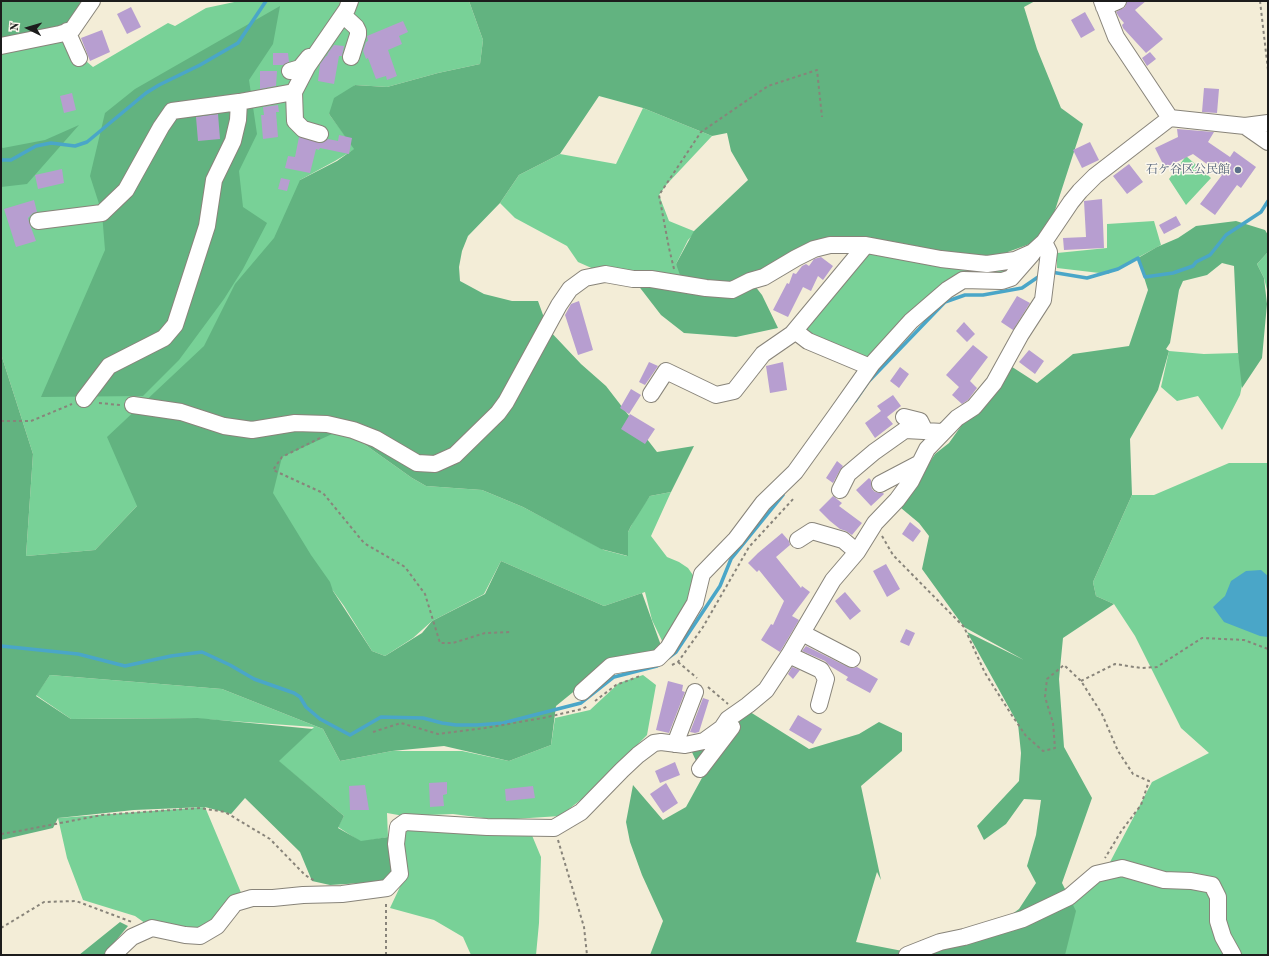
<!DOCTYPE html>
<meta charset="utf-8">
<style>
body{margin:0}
#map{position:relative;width:1269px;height:956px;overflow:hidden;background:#f3edd7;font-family:"Old Standard TT",serif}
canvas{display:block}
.frame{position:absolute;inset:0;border:2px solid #1c1c1c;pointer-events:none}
.north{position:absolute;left:8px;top:8px;width:40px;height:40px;-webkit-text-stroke:3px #fbf7ec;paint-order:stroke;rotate:275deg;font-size:11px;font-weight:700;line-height:16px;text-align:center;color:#1c1c1c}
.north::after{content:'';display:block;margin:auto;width:14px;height:18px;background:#1c1c1c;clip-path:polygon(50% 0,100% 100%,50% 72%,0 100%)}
</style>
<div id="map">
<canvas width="1269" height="956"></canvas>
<div class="frame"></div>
<div class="north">N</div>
</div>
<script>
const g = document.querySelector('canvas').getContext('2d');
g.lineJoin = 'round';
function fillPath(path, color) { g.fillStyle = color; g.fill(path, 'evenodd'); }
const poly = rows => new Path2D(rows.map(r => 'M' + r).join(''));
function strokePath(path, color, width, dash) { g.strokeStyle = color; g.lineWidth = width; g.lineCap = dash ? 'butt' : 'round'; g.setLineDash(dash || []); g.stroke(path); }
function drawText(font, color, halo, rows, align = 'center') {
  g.font = font + ' "Old Standard TT","Noto Serif JP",serif'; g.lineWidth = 3; g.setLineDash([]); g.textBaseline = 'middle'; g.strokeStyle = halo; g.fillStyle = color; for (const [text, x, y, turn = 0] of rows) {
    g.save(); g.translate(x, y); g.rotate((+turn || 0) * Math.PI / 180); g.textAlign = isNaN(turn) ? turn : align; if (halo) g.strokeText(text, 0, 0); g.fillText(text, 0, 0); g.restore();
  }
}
const green = poly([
 [239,1,469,1,483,40,480,64,438,73,387,87,355,85,329,114,355,149,335,161,300,180,343,429,412,478,426,486,482,490,523,507,604,550,627,556,628,532,637,514,650,496,671,492,651,536,667,557,679,562,688,568,695,578,694,599,665,647,652,620,645,592,604,606,501,561,484,594,432,621,413,638,385,656,372,651,344,606,320,573,137,506,95,550,26,556,33,454,1,354,1,50,60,41,66,44,93,67,168,23,175,26,206,8],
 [643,108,712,136,667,184,659,195,669,221,696,232,688,240,676,264,689,284,605,274,578,262,567,246,515,218,500,203,519,175,560,154,616,164],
 [1186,156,1211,178,1186,205,1169,179],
 [1154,221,1161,245,1108,274,1057,268,1057,253,1107,248,1107,224],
 [864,250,1023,263,1002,281,961,277,867,358,806,334,805,321],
 [1268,252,1268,294,1264,278,1257,264],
 [1169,351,1204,354,1238,353,1242,371,1243,381,1240,395,1222,430,1198,396,1177,401,1161,387],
 [1229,463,1268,463,1268,955,1062,955,1073,903,1109,864,1152,782,1209,753,1181,728,1135,636,1114,604,1096,596,1093,582,1132,495,1154,495],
 [50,675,222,689,323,729,340,761,392,751,462,751,509,761,551,745,555,718,590,710,619,683,643,675,656,685,647,735,637,745,620,767,596,788,560,816,499,820,453,814,404,816,387,813,388,837,361,842,338,827,344,816,278,761,314,727,189,718,71,719,36,695],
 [205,807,242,895,217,926,185,935,152,928,135,916,83,900,67,858,58,818],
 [407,830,531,833,541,857,539,923,536,955,471,955,463,937,434,920,390,908,407,872,403,840]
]);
const forest = poly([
 [1,1,89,1,61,33,1,48],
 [469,1,1035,1,1024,7,1037,49,1061,108,1083,124,1046,238,986,260,851,239,751,281,762,295,778,328,736,337,684,333,661,315,634,280,693,284,680,275,676,264,694,231,748,180,731,151,727,133,712,136,643,108,599,96,560,154,519,175,500,203,468,236,462,251,459,267,460,281,484,294,512,301,538,301,547,326,547,328,581,364,606,386,657,452,694,446,671,492,650,496,631,526,628,532,628,556,601,549,523,507,482,490,426,486,412,478,343,429,282,457,273,493,311,555,330,582,333,591,372,651,385,656,422,633,432,621,485,594,501,561,604,606,642,593,663,651,610,662,556,706,551,745,509,761,444,746,392,751,340,761,323,729,222,689,50,675,36,696,71,719,198,718,313,729,279,761,344,816,338,828,361,841,388,837,391,842,393,869,387,878,378,882,330,885,312,881,300,852,245,798,231,814,205,807,134,810,58,818,53,828,1,840,1,354,33,454,26,556,95,550,137,506,107,437,204,346,235,284,274,238,300,180,337,161,354,149,329,114,334,98,355,85,387,87,438,73,480,64,483,40],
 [280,6,273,44,249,80,257,134,239,171,243,207,267,223,243,269,224,299,179,360,143,396,41,397,105,250,102,213,90,176,105,113,135,89],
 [79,125,27,184,1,187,1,147,3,148,45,140],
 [1236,221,1265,230,1268,235,1268,252,1257,264,1264,278,1267,304,1262,358,1242,388,1238,353,1234,266,1222,263,1207,275,1183,281,1179,290,1170,343,1166,349,1169,351,1158,390,1130,439,1132,495,1093,582,1096,596,1114,604,1063,638,1059,679,1064,747,1092,798,1062,883,1076,911,1065,955,650,955,663,921,642,875,630,842,626,822,633,785,663,820,686,807,703,776,691,750,747,710,809,749,859,734,879,722,902,733,902,751,861,786,881,880,877,872,856,942,913,953,993,928,1019,909,1036,883,1027,866,1036,835,1041,800,1024,799,1006,824,984,840,977,826,1019,781,1021,753,1018,724,967,632,1024,660,964,627,922,569,929,536,919,523,901,508,935,454,949,443,1006,363,1037,383,1073,354,1129,346,1148,290,1138,258,1157,247,1178,238,1196,226],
 [120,922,128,926,104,955,79,955]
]);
const water = poly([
 [1261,570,1268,576,1268,637,1260,636,1224,622,1213,607,1225,596,1231,581,1246,571]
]);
const stream = poly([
 [1,160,11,160,36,146,51,143,75,146,87,142,146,93,159,85,200,65,238,43,266,1],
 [1051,272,1087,278,1118,269,1138,258,1145,277,1173,273,1193,266,1196,262,1210,255,1226,235,1261,212,1268,201],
 [855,401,868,382,945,302,965,295,983,295,1022,288,1041,275],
 [1,646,78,654,125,666,171,656,202,652,230,665,254,679,294,693,300,697,306,707,320,719,350,735,381,717,423,718,442,723,456,725,477,725,503,723,581,703,614,677,657,666,660,664],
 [668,658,676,652,720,586,731,559,783,495]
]);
const building = poly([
 [1127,1,1146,1,1135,10,1163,39,1146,53,1123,28,1122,25,1124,23,1119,17,1116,12,1125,7],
 [131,7,141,27,127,34,117,14],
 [1085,12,1095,30,1081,38,1071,20],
 [403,21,408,32,399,36,402,44,388,50,397,76,387,80,386,76,376,79,368,58,366,59,363,51,366,42,368,41,367,36],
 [102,30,110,52,90,61,81,38],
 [334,45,344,46,342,56,339,56,334,84,318,81,320,64,326,56,327,56,328,53],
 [1150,52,1156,59,1147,66,1142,58],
 [273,53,288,53,289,62,283,65,273,65],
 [260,71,277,71,276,86,260,89],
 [1204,88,1219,89,1217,113,1202,112],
 [72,93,76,110,64,113,60,96],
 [278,105,279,112,276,112,278,137,263,139,261,115,264,115,263,107],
 [218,114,220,139,198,141,196,117],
 [1177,129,1214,132,1208,142,1230,157,1234,151,1256,167,1241,188,1237,185,1215,215,1200,204,1222,175,1193,154,1165,168,1155,148,1178,137],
 [339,135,352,138,349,154,320,148,319,150,316,149,310,173,285,168,288,156,295,157,299,137,322,143,328,139,338,141],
 [1090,142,1099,160,1082,168,1073,150],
 [1129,164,1143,182,1127,194,1113,176],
 [62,169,64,183,38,189,35,175],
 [281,178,290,180,287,191,278,189],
 [1102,199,1104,248,1064,250,1063,238,1086,237,1084,201],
 [34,200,37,212,33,213,28,218,29,222,36,241,16,247,4,209],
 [1176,216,1181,225,1164,234,1159,225],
 [821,257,833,266,823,280,818,276,811,291,803,287,788,317,773,310,787,283,789,284,793,273,796,274,802,266,806,264,809,266,814,259],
 [1017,296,1030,303,1013,330,1001,322],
 [579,301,593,350,578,355,565,315,571,304],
 [964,322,975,334,967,342,956,331],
 [973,345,988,357,970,381,977,388,968,400,962,404,952,395,959,387,946,375],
 [1029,350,1044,361,1035,374,1019,362],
 [649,362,658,366,645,385,639,382],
 [783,362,787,390,770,393,766,366],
 [900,367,909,374,899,388,890,381],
 [631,389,641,395,629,414,620,408],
 [893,395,901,406,887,417,893,424,875,438,865,423,881,411,877,406],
 [630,414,655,429,645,444,621,429],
 [837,461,843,466,840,470,833,483,826,478],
 [869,478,871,480,871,484,872,489,875,492,883,493,884,494,871,506,856,490],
 [833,496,842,503,839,506,862,523,852,535,846,531,840,529,830,521,819,510],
 [910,522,921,531,913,542,902,534],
 [782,533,789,541,790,545,776,557,801,588,802,586,810,592,792,616,799,620,780,652,761,640,771,624,773,625,784,601,759,570,757,572,748,563,758,553],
 [886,564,900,589,887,597,873,571],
 [845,592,861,611,850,620,835,601],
 [906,629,915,633,909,646,900,642],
 [806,646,848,667,852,668,857,667,878,679,870,693,846,680,848,677,830,666,825,661,802,651],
 [792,667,800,670,793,679,788,674],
 [668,681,683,685,682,691,685,692,669,733,656,730],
 [703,698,709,700,699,732,695,733,690,732],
 [798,715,822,729,813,744,789,730],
 [675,762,680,775,660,783,655,771],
 [447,782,447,794,443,795,444,806,430,807,429,783],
 [666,783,678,803,663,813,650,794],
 [365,785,369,810,350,810,349,786],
 [533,786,535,798,506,801,505,789]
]);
const path = poly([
 [1260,1,1268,70],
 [674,269,669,248,659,195,701,132,768,86,817,70,822,117],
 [99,403,120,405],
 [1,421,31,421,72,404],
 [320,438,282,457,273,470,323,493,364,543,405,567,425,594,440,643,453,643,485,633,512,632],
 [882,536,893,555,964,627,985,673,1011,714,1026,736,1043,751,1055,748,1053,723,1045,697,1047,679,1064,665,1081,681,1102,714,1118,751,1133,774,1149,781,1141,805,1122,830,1105,858],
 [678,662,697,678],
 [672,665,678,662,703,627,749,547,795,497],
 [1081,681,1115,664,1141,668,1157,667,1202,638,1244,640,1268,649],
 [708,687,728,704],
 [595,701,616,685,640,676],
 [373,732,401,723,438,734,485,728,543,718,582,709,588,706],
 [1,834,19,831,102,815,200,808,225,812,270,839,305,875,315,881],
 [558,840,584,927,587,955],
 [1,928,44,902,76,901,132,922],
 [386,955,386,902]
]);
const minor = poly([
 [1102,1,1116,37,1170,118],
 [1104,7,1118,1],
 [343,15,356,27,358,31,358,35,351,57],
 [67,31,79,58],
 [1,46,60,34,72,30,92,1],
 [290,71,300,68,309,57],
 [294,92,295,121,303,129,320,134],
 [1245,126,1268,142],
 [38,221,102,213,126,190,161,127,172,111,239,102],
 [795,331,808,341,870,367],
 [651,394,666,371,716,395,734,391,763,354,792,334,866,245],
 [84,399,109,366,164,338,175,325,207,226,214,180,233,141,238,120,239,102,294,92,307,67,347,9,350,1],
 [133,405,181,412,224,426,252,430,295,423,327,424,353,430,376,439,417,463,435,464,455,455,498,413,506,402,559,305,570,289,585,278,605,274,633,279,651,279,706,288,732,290,750,281,764,277,796,258,814,249,830,245,866,245,941,259,987,264,1015,260,1033,252,1044,242,1071,202,1080,191,1095,176,1170,118,1245,126,1268,123],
 [904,417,920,421,925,431],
 [880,484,920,463],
 [840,490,848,474,874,452,905,430,943,432],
 [798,540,812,531,843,540,857,552],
 [802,633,852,659],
 [789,655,821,670,826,679,819,705],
 [582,692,611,666,658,658,668,648,695,603,702,574,736,539,763,503,795,472,836,415,872,364,911,321,947,290,963,280,1002,281,1011,278,1032,254],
 [675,744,695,692],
 [700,769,732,727],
 [113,955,132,937,152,928,185,935,200,936,217,926,235,903,252,898,273,898,303,895,342,894,387,888,400,874,396,844,398,827,405,822,487,827,554,828,581,812,622,770,638,755,654,743,661,742,685,745,704,741,722,728,728,719,748,705,766,690,789,655,833,580,857,552,875,523,897,500,911,481,927,449,957,418,974,407,994,383,1021,334,1043,300,1049,252,1044,242],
 [907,955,940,942,964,937,1023,919,1069,897,1096,874,1122,868,1164,880,1191,881,1212,885,1218,897,1218,921,1223,937,1233,955]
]);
const markers = [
 [1238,170,4,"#5c6f8a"]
];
const serviceNames = [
 ["石ケ谷区公民館",1230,170]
];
fillPath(green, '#78d197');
fillPath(forest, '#62b380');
fillPath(water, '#4aa6c8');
strokePath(stream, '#4aa6c8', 3.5);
fillPath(building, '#b79ed0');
strokePath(minor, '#88847a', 18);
strokePath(path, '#88847a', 2, [3, 3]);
strokePath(minor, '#fff', 16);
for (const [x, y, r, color] of markers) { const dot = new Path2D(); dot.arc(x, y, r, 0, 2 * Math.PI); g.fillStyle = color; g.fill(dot); strokePath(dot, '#fbf7ec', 1.5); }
drawText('12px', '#4e5e75', '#fbf7ec', serviceNames, 'right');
</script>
